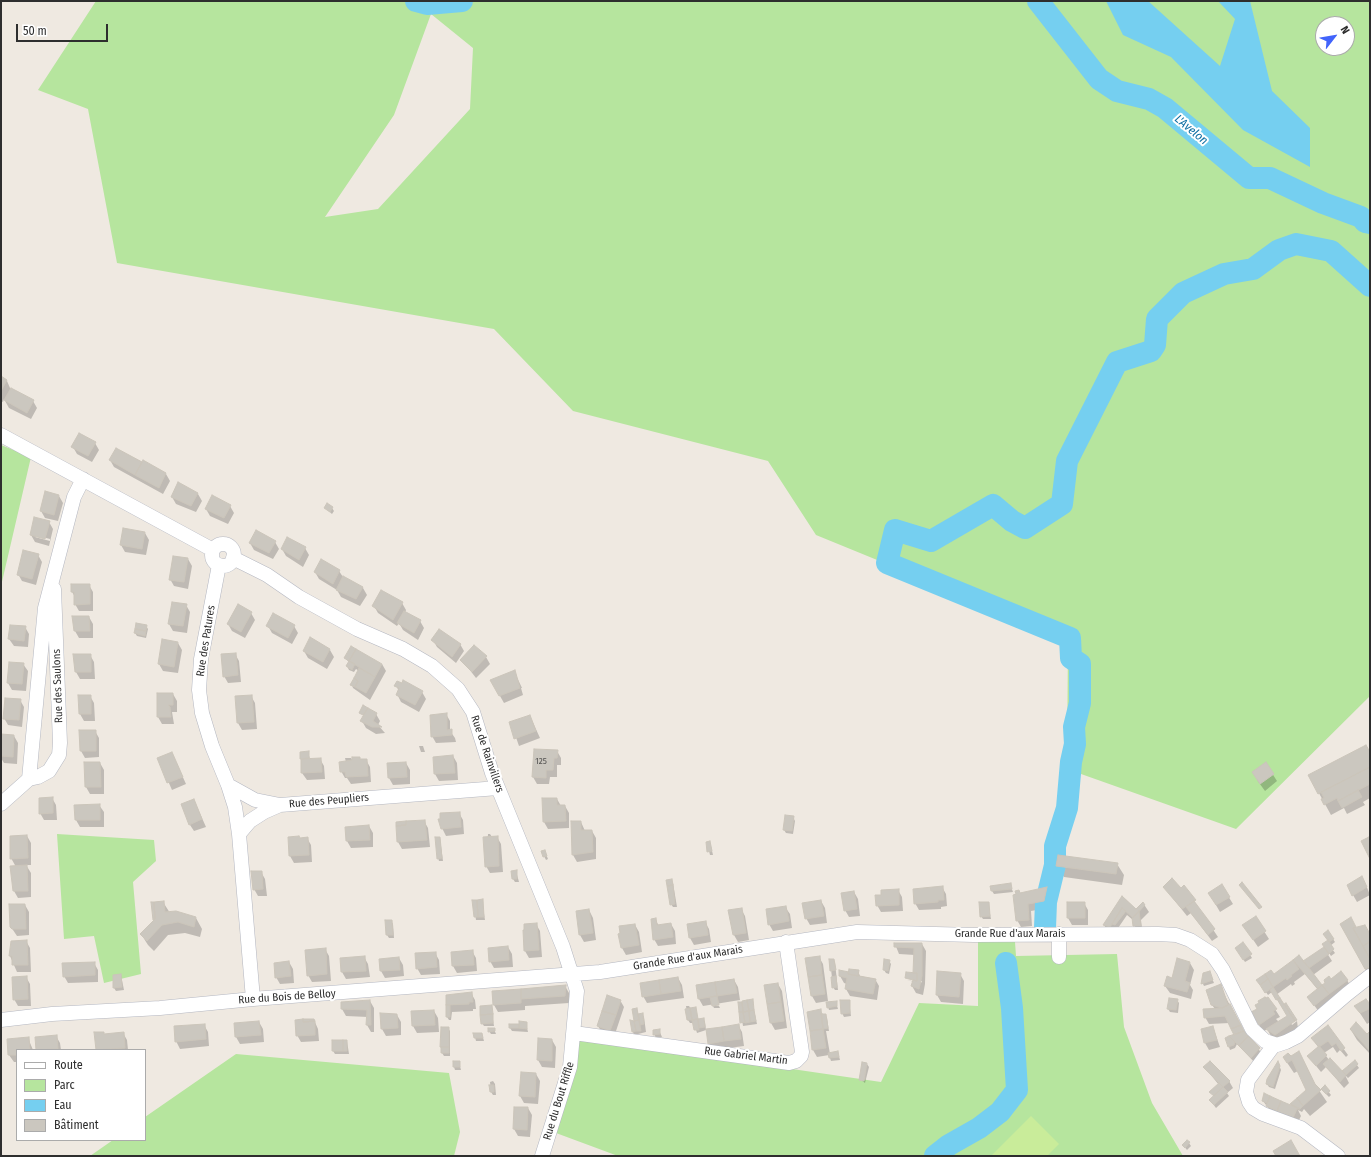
<!DOCTYPE html>
<meta charset="utf-8">
<style>
body{margin:0}
#map{position:relative;width:1371px;height:1157px;overflow:hidden;background:#efe9e1;font-family:"Fira Sans Condensed",sans-serif}
canvas{display:block}
.frame{position:absolute;inset:0;border:2px solid #2e2e2e;pointer-events:none}
.legend{position:absolute;left:16px;top:1049px;width:130px;height:92px;box-sizing:border-box;background:#fff;border:1px solid #ababab;margin:0;padding:5px 7px;list-style:none;font-size:12px;color:#2e2e2e}
.legend li{display:flex;align-items:center;gap:8px;height:20px}
.legend b{width:20px;border:1px solid #ababab}
.north{position:absolute;left:1315px;top:16px;width:40px;height:40px;box-sizing:border-box;background:#fff;border:1px solid #ababab;border-radius:50%;rotate:59deg;font-size:11px;font-weight:700;line-height:16px;text-align:center;color:#2e2e2e}
.north::after{content:'';display:block;margin:auto;width:14px;height:18px;background:#4264fb;clip-path:polygon(50% 0,100% 100%,50% 72%,0 100%)}
.scale{position:absolute;left:16px;top:24px;width:92px;height:18px;box-sizing:border-box;border:2px solid #2e2e2e;border-top:0;padding-left:5px;font-size:12px;line-height:14px;white-space:nowrap;color:#2e2e2e;-webkit-text-stroke:3px #fff;paint-order:stroke}
</style>
<div id="map">
<canvas width="1371" height="1157"></canvas>
<div class="frame"></div>
<ul class="legend">
<li><b style="height:5px;background:#fff"></b>Route</li>
<li><b style="height:11px;background:#b6e59e"></b>Parc</li>
<li><b style="height:11px;background:#75cff0"></b>Eau</li>
<li><b style="height:11px;background:#cbc7bf"></b>Bâtiment</li>
</ul>
<div class="north">N</div>
<div class="scale">50 m</div>
</div>
<script>
const g = document.querySelector('canvas').getContext('2d');
g.lineJoin = 'round';
function fillPath(path, color) { g.fillStyle = color; g.fill(path, 'evenodd'); }
const poly = rows => new Path2D(rows.map(r => 'M' + r).join(''));
function strokePath(path, color, width, dash) { g.strokeStyle = color; g.lineWidth = width; g.lineCap = dash ? 'butt' : 'round'; g.setLineDash(dash || []); g.stroke(path); }
function drawText(font, color, halo, rows, align = 'center') {
  g.font = font + ' "Fira Sans Condensed",sans-serif'; g.lineWidth = 4; g.setLineDash([]); g.textBaseline = 'middle'; g.strokeStyle = halo; g.fillStyle = color; for (const [text, x, y, turn = 0] of rows) {
    g.save(); g.translate(x, y); g.rotate((+turn || 0) * Math.PI / 180); g.textAlign = isNaN(turn) ? turn : align; if (halo) g.strokeText(text, 0, 0); g.fillText(text, 0, 0); g.restore();
  }
}
const green = poly([
 [96,1,1370,1,1370,696,1236,829,1067,769,1068,638,816,535,768,461,573,411,494,329,117,263,88,109,38,90],
 [431,14,473,48,470,109,378,209,325,217,394,115],
 [1323,24,1347,24,1347,48,1323,48],
 [1,445,31,457,1,586],
 [57,834,154,840,156,861,133,882,141,974,104,983,94,936,64,939],
 [978,942,1015,942,1016,956,1117,954,1124,1027,1152,1103,1183,1156,618,1156,556,1133,580,1038,881,1082,919,1003,978,1006],
 [236,1054,449,1073,460,1132,454,1156,90,1156,113,1140,145,1140,145,1117]
]);
const pitch = poly([
 [1031,1116,1059,1144,1047,1156,991,1156]
]);
const water = poly([
 [1106,1,1148,1,1220,66,1235,19,1218,1,1250,1,1272,91,1310,128,1310,167,1243,130,1171,57,1123,35]
]);
const shadow = poly([
 [1,378,7,381,10,388,33,401,37,408,31,419,9,408,4,399,3,402,1,401],
 [95,443,99,450,92,462,77,454,73,447],
 [116,449,166,474,170,481,163,494,114,467,110,460],
 [179,484,198,494,202,501,196,512,176,504,172,497],
 [59,496,63,503,58,521,45,518,41,511],
 [230,506,234,513,228,524,210,516,206,509],
 [325,508,332,508,334,511,332,514],
 [49,522,53,529,49,546,35,542,31,535],
 [35,535,50,539,50,541,35,537],
 [145,533,149,540,146,555,125,552,121,545],
 [275,542,279,549,273,559,254,550,250,543],
 [305,548,309,555,303,567,286,556,282,549],
 [38,555,42,562,36,585,22,581,18,574],
 [188,559,192,566,188,589,174,586,170,579],
 [339,571,343,577,363,588,367,595,360,606,341,597,337,590,319,579,315,572],
 [89,585,93,592,93,611,79,611,75,604,75,597,72,592],
 [402,603,406,610,405,613,420,621,424,628,418,640,403,630,399,623,397,626,378,613,374,606],
 [186,605,190,612,187,633,173,631,169,624],
 [251,613,255,620,245,638,232,631,228,624],
 [73,617,89,617,93,624,93,638,79,638,75,631],
 [146,626,148,629,146,638,137,636,135,633],
 [268,626,294,626,298,633,292,644,272,633],
 [25,627,29,634,28,647,14,646,9,639],
 [310,639,330,650,334,657,327,669,308,658,304,651],
 [433,640,460,644,464,651,456,663,437,647],
 [178,643,182,650,178,673,163,671,159,664],
 [235,654,239,661,241,682,228,683,224,676],
 [74,655,90,655,94,662,95,679,80,679,76,672],
 [486,657,490,664,476,678,462,660],
 [345,658,382,664,386,671,370,700,353,688,352,685,359,671,356,669,354,672,349,670,347,666,350,663],
 [23,664,28,671,26,691,12,690,8,683],
 [514,671,522,688,521,688,523,695,504,703,500,696],
 [396,686,422,692,426,699,419,712,401,702,397,694,399,691],
 [158,694,173,694,177,701,177,712,172,712,174,724,162,724,158,717],
 [79,696,90,696,94,703,95,721,84,721,80,714],
 [251,696,255,703,257,729,242,730,238,723,236,697],
 [20,700,24,707,22,727,8,725,4,718],
 [363,706,376,714,380,721,378,725,385,733,376,734,366,728,362,721,364,717,361,716,367,719,368,717,360,713],
 [446,714,450,721,450,731,455,738,456,742,436,743,432,736],
 [530,716,540,738,519,746,511,723],
 [95,731,99,738,99,757,85,758,81,751],
 [1,735,14,736,18,743,17,764,4,763,1,758],
 [419,746,423,746,425,752,421,752],
 [535,750,557,751,561,758,561,765,557,765,557,777,550,777,549,784,537,784,533,777],
 [308,752,310,759,320,759,324,766,325,779,307,780,302,773,301,759],
 [172,753,186,784,172,790,158,758],
 [1370,753,1370,798,1363,802,1365,805,1347,814,1344,808,1331,815,1309,775],
 [453,756,457,763,458,780,439,781,435,774],
 [345,758,351,758,353,761,359,758,361,760,366,760,370,767,371,782,351,784,347,778,345,778,341,771,346,762],
 [85,763,100,763,104,770,104,794,90,794,86,787],
 [406,763,410,770,410,784,393,785,389,778],
 [1266,764,1277,781,1265,791,1257,780],
 [52,798,56,805,57,820,44,820,40,813],
 [557,799,561,806,565,806,569,813,569,828,548,829,544,822],
 [194,800,206,827,194,831,190,825],
 [99,805,104,812,104,827,80,827,76,820,75,806],
 [459,813,463,820,464,834,446,836,442,828,441,820],
 [793,817,795,821,793,834,786,833,784,830],
 [424,821,428,828,430,847,402,849,398,842,397,823],
 [572,822,581,822,585,831,592,831,596,838,596,859,577,862,573,855],
 [369,826,373,833,373,847,351,848,347,841],
 [488,834,490,834,492,837,497,837,501,844,503,872,490,873,486,866],
 [27,836,31,843,31,865,26,865,31,873,31,897,18,898,14,891,16,867,11,858],
 [289,838,307,838,311,845,312,862,294,863,290,856],
 [440,838,443,861,439,861,438,858],
 [710,842,713,855,710,855,707,843],
 [542,852,546,854,548,859,546,860],
 [1117,864,1124,875,1122,885,1064,877,1057,866],
 [516,871,519,882,515,882,513,879],
 [261,872,265,879,267,896,258,896,254,889],
 [671,880,673,883,677,907,673,907,671,904],
 [1010,884,1013,892,994,894,992,891,991,886],
 [1366,885,1370,895,1357,902,1353,895],
 [1184,886,1218,937,1212,941,1191,913,1187,916,1164,887,1181,889],
 [1222,886,1233,904,1220,912,1209,893],
 [942,887,946,894,947,906,941,907,941,909,919,910,915,903],
 [1046,888,1050,895,1048,908,1031,911,1032,926,1021,927,1017,920,1014,895,1019,892,1020,894],
 [898,890,902,897,903,911,881,912,877,905,882,895],
 [854,892,858,899,860,916,849,917,845,910],
 [1123,897,1136,910,1143,904,1145,906,1149,912,1141,920,1142,929,1136,929,1133,920,1127,915,1114,934,1108,932,1104,925],
 [482,900,485,920,476,920,473,901],
 [821,901,825,908,827,923,810,925,806,918],
 [163,902,170,913,196,918,202,929,200,937,185,933,168,935,154,951,148,945,141,934,160,919],
 [988,903,991,919,983,919,981,916],
 [1084,903,1088,910,1088,925,1072,925,1068,918],
 [25,905,29,912,29,935,17,936,11,927],
 [785,907,790,914,792,928,773,931,769,924],
 [741,909,745,916,749,940,738,942,734,935,730,911],
 [589,910,593,918,596,940,584,942,580,935],
 [1255,917,1269,939,1258,947,1248,932],
 [1350,918,1356,928,1370,935,1369,976,1341,925],
 [655,919,659,926,671,924,675,931,676,944,658,946,654,939,652,927],
 [386,921,391,921,393,924,394,938,389,938,387,935],
 [705,922,709,929,711,942,694,945,690,938],
 [536,924,540,931,542,957,529,958,525,951,524,931],
 [635,925,639,932,642,952,626,955,622,948],
 [1328,932,1335,942,1330,946,1335,953,1331,956,1329,953,1327,953,1332,961,1313,975,1322,987,1331,980,1347,980,1351,987,1319,1012,1309,998,1318,990,1305,974,1294,982,1295,984,1292,986,1291,984,1276,995,1296,1020,1291,1023,1292,1025,1297,1021,1298,1029,1279,1042,1271,1036,1267,1029,1263,1032,1252,1012,1259,1009,1268,998,1280,1017,1276,1019,1279,1022,1289,1017,1272,992,1268,995,1258,981,1271,971,1274,975,1299,957,1303,963,1325,948,1329,940],
 [26,941,30,948,31,972,17,972,10,956],
 [1243,943,1252,958,1245,962,1236,948],
 [895,944,922,944,926,951,925,984,923,995,916,993,912,986,914,982,907,980,921,983,922,981,906,978,907,973,914,974,915,955,899,954],
 [508,947,512,954,513,967,494,968,490,961],
 [325,949,329,956,331,981,312,982,308,975],
 [472,951,476,958,477,971,457,973,453,966],
 [435,953,439,960,440,974,421,975,417,968],
 [364,957,368,964,370,977,346,979,342,972,342,959],
 [819,957,823,964,828,1001,816,1003,812,996],
 [399,958,403,965,404,976,385,978,381,971],
 [830,960,834,960,835,963,838,990,835,990,833,987],
 [1178,960,1190,963,1194,970,1190,985,1193,990,1191,999,1170,993,1165,986,1173,979],
 [889,961,891,964,889,974,886,973,884,970],
 [289,962,293,969,294,983,280,984,276,977],
 [94,963,98,970,98,982,68,983,64,976],
 [858,971,860,976,875,979,879,986,877,1000,850,996,846,989,847,984,844,983,840,976],
 [938,972,960,974,964,981,963,1004,941,1002,937,995],
 [1204,974,1211,976,1214,983,1204,986,1203,984],
 [121,975,124,990,116,991,114,988],
 [26,977,30,984,31,1006,18,1006,14,999],
 [678,978,682,985,684,998,647,1003,643,996],
 [734,980,738,987,740,1000,703,1006,699,999,697,986],
 [778,984,782,991,787,1028,775,1030,771,1023,765,986],
 [565,986,569,993,569,1003,525,1006,525,1010,498,1012,494,1005,493,992],
 [1220,986,1242,1029,1264,1056,1256,1064,1237,1044,1235,1048,1230,1050,1229,1047,1236,1035,1230,1023,1209,1024,1205,1017,1215,1009,1212,1005],
 [471,993,475,1000,476,1009,473,1009,473,1011,452,1012,451,1020,449,1020,447,1017,447,996],
 [620,1000,624,1007,614,1037,602,1033,598,1026],
 [752,1000,757,1024,743,1026,739,1003],
 [1177,1000,1179,1003,1178,1013,1170,1012,1168,1009],
 [370,1001,374,1008,374,1032,371,1032,367,1025,368,1017,346,1016,342,1009,342,1003],
 [849,1001,851,1016,844,1017,842,1013],
 [836,1002,838,1009,829,1010,828,1007],
 [1370,1005,1370,1022,1367,1024,1356,1007],
 [491,1006,494,1026,484,1026,482,1023],
 [686,1006,689,1006,691,1009,695,1008,698,1020,703,1019,705,1022,706,1030,697,1033,694,1023,690,1023,688,1020],
 [713,1006,719,1006,720,1008,714,1008],
 [636,1009,639,1015,642,1014,644,1017,646,1032,634,1035,633,1032],
 [434,1011,438,1018,439,1032,417,1033,413,1026,412,1012],
 [820,1011,827,1018,829,1031,826,1031,830,1054,838,1052,840,1060,831,1061,829,1055,817,1057,813,1050],
 [397,1015,401,1022,401,1035,386,1036,382,1029],
 [314,1020,318,1029,319,1041,301,1042,297,1035],
 [259,1022,263,1029,264,1042,240,1044,236,1037],
 [526,1023,528,1032,512,1031,510,1028],
 [204,1025,208,1032,209,1046,180,1049,176,1041],
 [738,1025,742,1032,744,1046,713,1050,709,1043],
 [1213,1027,1220,1047,1209,1050,1205,1043],
 [1328,1027,1348,1055,1346,1057,1340,1050,1337,1053,1333,1047,1324,1053,1329,1060,1342,1073,1357,1065,1359,1068,1348,1078,1345,1075,1349,1083,1344,1088,1326,1067,1321,1072,1308,1056,1318,1047,1312,1038],
 [448,1028,450,1031,450,1056,444,1056,442,1053],
 [494,1029,496,1034,491,1034,489,1031],
 [659,1030,662,1037,656,1038,654,1034],
 [1351,1030,1367,1035,1370,1033,1370,1054,1357,1040],
 [96,1033,104,1035,123,1033,127,1040,128,1050,97,1050],
 [482,1034,484,1041,476,1041,475,1037],
 [56,1036,60,1043,61,1050,37,1050,36,1038],
 [28,1038,33,1050,17,1050,17,1062,14,1062,9,1055,8,1040],
 [539,1039,552,1040,556,1047,555,1068,542,1067,538,1060],
 [347,1041,349,1054,335,1054,333,1051],
 [1299,1052,1316,1086,1327,1102,1310,1116,1304,1109,1302,1112,1298,1110,1301,1116,1297,1124,1269,1109,1263,1101,1265,1095,1292,1107,1291,1105,1307,1090,1298,1071,1294,1073,1284,1058,1290,1057],
 [459,1062,461,1070,455,1070,454,1067],
 [867,1064,869,1067,865,1083,860,1079],
 [1279,1065,1281,1070,1275,1089,1269,1087,1267,1084],
 [1205,1068,1229,1081,1233,1088,1227,1093,1229,1096,1216,1108,1210,1100,1214,1097,1213,1095,1219,1085],
 [536,1074,540,1081,538,1104,524,1103,520,1096],
 [493,1081,495,1084,496,1095,493,1095,491,1092,490,1082],
 [1325,1087,1331,1095,1329,1097,1322,1090],
 [515,1108,528,1108,532,1115,530,1137,518,1136,514,1129],
 [1189,1143,1191,1146,1187,1150,1183,1145]
]);
const river = poly([
 [416,1,427,4,462,1],
 [1038,1,1099,79,1117,91,1149,99,1165,108,1249,178,1270,178,1323,203,1361,217,1365,222,1370,223],
 [1045,928,1046,902,1055,865,1055,846,1067,808,1071,762,1075,744,1074,727,1080,703,1080,664,1071,658,1070,638,887,563,895,530,931,541,993,505,1012,521,1025,528,1062,504,1067,461,1117,362,1151,351,1155,345,1157,319,1183,293,1224,274,1253,269,1279,250,1296,244,1331,251,1370,286],
 [935,1156,949,1145,979,1128,1000,1112,1017,1090,1012,1008,1006,963]
]);
const building = poly([
 [1,376,7,380,1,391,1,376],
 [11,388,34,400,27,413,4,400,11,388],
 [79,433,96,442,88,456,71,447,79,433],
 [116,448,142,462,135,475,109,460,116,448],
 [143,460,166,473,159,488,135,475,143,460],
 [178,482,198,493,191,506,171,497,178,482],
 [45,491,59,495,54,515,40,511,45,491],
 [212,495,231,505,224,518,205,509,212,495],
 [327,503,333,507,330,512,324,508,327,503],
 [34,517,50,521,45,539,30,535,34,517],
 [123,528,145,532,142,549,120,545,123,528],
 [256,530,276,541,269,553,249,543,256,530],
 [287,537,306,547,299,560,281,549,287,537],
 [23,550,39,554,32,579,17,575,23,550],
 [173,556,188,558,184,582,169,580,173,556],
 [321,559,340,570,333,584,314,572,321,559],
 [343,576,363,587,356,599,336,590,343,576],
 [71,584,90,584,90,604,74,605,74,592,71,592,71,584],
 [381,590,403,602,393,620,372,606,381,590],
 [172,602,187,604,183,626,168,624,172,602],
 [238,604,252,612,241,632,227,624,238,604],
 [404,611,421,620,414,633,397,623,404,611],
 [273,613,295,625,288,638,266,626,273,613],
 [72,616,89,616,90,631,74,631,72,616],
 [136,623,147,625,146,631,135,629,136,623],
 [10,625,26,626,24,641,8,639,10,625],
 [135,629,146,631,145,636,134,633,135,629],
 [439,629,461,644,452,657,431,640,439,629],
 [310,637,330,649,323,662,303,651,310,637],
 [162,639,178,642,174,667,158,664,162,639],
 [474,645,487,656,472,672,460,660,474,645],
 [351,646,356,649,349,661,344,658,351,646],
 [356,649,382,664,375,677,349,661,356,649],
 [236,653,238,675,223,677,221,654,236,653],
 [73,654,91,654,91,672,75,672,73,654],
 [349,661,355,664,352,670,346,666,349,661],
 [9,662,24,663,22,684,7,683,9,662],
 [359,668,375,677,366,693,355,687,358,681,354,678,359,668],
 [515,670,520,688,499,696,490,680,515,670],
 [354,678,358,681,355,687,350,685,354,678],
 [403,680,423,691,415,705,396,695,399,688,394,686,397,681,402,683,403,680],
 [157,693,173,693,173,705,168,705,170,707,171,717,157,717,157,693],
 [78,695,91,695,91,714,79,714,78,695],
 [252,695,254,722,237,723,235,696,252,695],
 [5,698,21,699,19,720,3,719,5,698],
 [363,705,368,708,363,715,359,713,363,705],
 [368,708,377,713,373,721,382,727,372,727,360,721,368,708],
 [447,713,447,730,452,729,452,735,431,737,430,715,447,713],
 [530,715,536,731,514,739,509,722,530,715],
 [79,730,96,730,96,751,80,751,79,730],
 [1,734,14,735,13,757,1,756,1,734],
 [1366,745,1370,752,1370,767,1318,794,1308,775,1366,745],
 [534,749,558,750,557,758,554,758,553,770,546,770,546,778,532,777,534,749],
 [309,751,309,758,300,759,300,752,309,751],
 [172,752,183,777,167,783,157,758,172,752],
 [453,755,455,773,434,774,433,757,453,755],
 [352,757,360,757,360,759,367,759,368,776,346,777,345,772,340,772,339,762,352,760,352,757],
 [321,758,322,772,301,773,301,759,321,758],
 [84,762,100,762,101,787,85,787,84,762],
 [406,762,407,777,388,778,387,763,406,762],
 [1266,762,1274,774,1260,784,1252,772,1266,762],
 [1370,767,1370,784,1338,801,1337,798,1324,805,1321,799,1324,798,1321,792,1370,767],
 [1358,790,1362,797,1342,808,1338,801,1358,790],
 [53,797,53,813,39,814,39,798,53,797],
 [542,798,557,798,557,805,565,805,566,821,543,822,542,798],
 [194,799,202,819,189,825,181,804,194,799],
 [100,804,100,820,75,820,74,805,100,804],
 [460,812,461,827,441,829,438,819,440,819,440,813,460,812],
 [785,815,794,816,792,831,783,830,785,815],
 [425,820,427,840,397,842,396,826,406,825,406,821,425,820],
 [406,821,406,825,396,826,396,822,406,821],
 [571,821,581,821,581,830,592,830,593,852,572,855,571,821],
 [369,825,370,840,346,841,345,827,369,825],
 [27,835,28,858,10,859,10,836,27,835],
 [299,836,300,838,308,837,309,855,289,856,288,837,299,836],
 [498,836,499,866,485,867,483,837,498,836],
 [435,837,440,837,442,858,437,859,435,837],
 [1369,837,1370,838,1370,859,1361,841,1369,837],
 [710,841,712,851,707,852,706,842,710,841],
 [545,850,547,856,543,857,541,851,545,850],
 [1058,855,1118,863,1116,874,1056,866,1058,855],
 [27,865,28,891,13,891,10,866,27,865],
 [517,870,517,879,512,879,511,871,517,870],
 [251,871,262,871,263,889,253,890,251,871],
 [1362,876,1367,887,1352,896,1347,885,1362,876],
 [1172,878,1181,888,1184,885,1196,900,1182,909,1163,887,1172,878],
 [672,879,673,885,667,886,666,880,672,879],
 [1242,882,1262,907,1259,909,1239,885,1242,882],
 [1011,883,1012,889,991,891,990,886,1011,883],
 [1222,884,1230,897,1216,905,1208,893,1222,884],
 [673,885,675,904,670,905,667,886,673,885],
 [943,886,944,900,938,900,938,902,914,904,913,889,943,886],
 [1047,887,1044,901,1028,904,1029,920,1016,921,1013,895,1016,894,1015,891,1019,890,1020,893,1047,887],
 [899,889,899,905,876,906,875,895,881,895,881,890,899,889],
 [854,891,857,909,844,911,841,893,854,891],
 [1122,896,1136,909,1143,902,1145,905,1133,918,1122,908,1110,927,1103,925,1122,896],
 [483,899,484,917,478,917,477,900,483,899],
 [472,900,477,900,478,917,474,917,472,900],
 [821,900,824,916,805,919,802,903,821,900],
 [164,901,165,912,176,911,196,917,194,927,178,922,162,925,147,941,140,934,155,919,154,902,164,901],
 [1194,901,1215,929,1208,935,1186,907,1194,901],
 [151,902,154,902,155,919,153,920,151,902],
 [979,902,989,902,990,916,980,917,979,902],
 [1067,902,1085,902,1085,918,1067,918,1067,902],
 [9,904,25,904,26,929,12,929,10,927,9,904],
 [786,906,789,921,768,925,766,909,786,906],
 [742,908,746,933,733,935,728,910,742,908],
 [1122,908,1126,911,1115,925,1112,924,1122,908],
 [589,909,593,933,579,935,576,911,589,909],
 [1139,911,1141,926,1133,926,1132,918,1139,911],
 [1256,916,1266,931,1253,940,1242,925,1256,916],
 [1351,917,1356,927,1353,928,1370,959,1370,967,1365,969,1340,924,1351,917],
 [656,918,657,925,671,923,673,937,653,940,651,919,656,918],
 [385,920,392,920,393,935,386,935,385,920],
 [706,921,708,935,689,938,687,924,706,921],
 [537,923,539,950,524,951,523,930,524,930,524,924,537,923],
 [635,924,639,945,621,948,618,934,620,933,619,926,635,924],
 [1365,925,1370,934,1370,942,1363,946,1353,928,1365,925],
 [1328,930,1334,939,1329,942,1323,934,1328,930],
 [27,940,28,965,12,965,12,956,9,956,11,941,27,940],
 [1328,940,1334,949,1329,954,1322,944,1328,940],
 [1243,942,1252,954,1243,960,1235,948,1243,942],
 [1369,942,1370,943,1370,959,1363,946,1369,942],
 [894,943,922,943,922,976,919,989,911,986,913,980,917,981,917,973,913,973,914,948,894,947,894,943],
 [508,946,509,960,489,962,488,948,508,946],
 [1324,947,1329,954,1309,968,1303,961,1324,947],
 [326,948,327,974,307,976,305,950,326,948],
 [473,950,474,965,452,966,451,952,473,950],
 [436,952,437,967,416,969,415,953,436,952],
 [1299,955,1322,985,1318,989,1293,960,1299,955],
 [365,956,366,971,341,972,340,958,365,956],
 [820,956,822,975,808,977,805,958,820,956],
 [399,957,400,970,380,971,379,959,399,957],
 [1177,958,1190,962,1185,981,1190,983,1187,992,1164,986,1167,976,1172,978,1177,958],
 [829,959,834,959,836,970,830,971,829,959],
 [884,959,890,960,888,971,883,970,884,959],
 [1293,960,1299,969,1291,975,1292,976,1287,980,1286,978,1273,987,1265,974,1271,970,1274,974,1293,960],
 [289,961,291,976,275,978,274,963,289,961],
 [95,962,95,975,63,977,62,963,95,962],
 [849,969,859,970,858,976,848,974,849,969],
 [839,970,849,972,848,974,876,979,873,994,845,989,847,978,839,976,839,970],
 [937,971,961,973,959,997,936,995,937,971],
 [1210,971,1213,980,1201,984,1203,973,1210,971],
 [1341,971,1348,980,1329,994,1322,985,1325,983,1324,980,1329,976,1331,979,1341,971],
 [906,972,917,973,917,981,905,978,906,972],
 [121,974,122,987,113,988,113,975,121,974],
 [1265,974,1268,979,1260,985,1256,980,1265,974],
 [822,975,825,994,811,996,808,977,822,975],
 [27,976,28,999,13,1000,12,977,27,976],
 [836,976,837,987,832,988,831,977,836,976],
 [678,977,681,991,661,994,659,980,678,977],
 [734,979,737,993,717,996,715,982,734,979],
 [1268,979,1273,987,1265,993,1260,985,1268,979],
 [659,980,661,994,642,997,640,983,659,980],
 [715,982,717,996,698,999,696,985,715,982],
 [778,983,781,1002,767,1004,764,985,778,983],
 [1221,984,1228,1005,1222,1008,1211,1005,1206,990,1221,984],
 [566,985,565,996,521,999,521,989,566,985],
 [1322,985,1329,994,1314,1006,1307,997,1322,985],
 [1273,987,1280,998,1276,1000,1270,990,1273,987],
 [521,989,521,1003,493,1005,492,991,521,989],
 [472,992,473,1002,469,1002,469,1004,446,1005,446,995,472,992],
 [607,995,621,1000,616,1015,602,1011,607,995],
 [717,996,719,1005,712,1006,710,997,717,996],
 [1265,997,1266,998,1268,997,1277,1009,1273,1011,1275,1014,1259,1025,1251,1012,1257,1009,1255,1005,1259,1003,1258,1001,1265,997],
 [1169,998,1178,999,1176,1010,1167,1009,1169,998],
 [1280,998,1295,1021,1275,1035,1266,1029,1287,1016,1277,999,1280,998],
 [753,999,754,1010,749,1011,747,1000,753,999],
 [1366,999,1370,1004,1370,1010,1369,1009,1360,1013,1354,1006,1366,999],
 [370,1000,371,1025,366,1025,367,1010,341,1009,341,1002,370,1000],
 [747,1000,749,1011,743,1012,742,1001,747,1000],
 [840,1000,850,1000,850,1013,841,1014,840,1000],
 [837,1001,837,1006,827,1008,826,1002,837,1001],
 [738,1002,742,1002,743,1012,739,1012,738,1002],
 [781,1002,784,1021,770,1023,767,1004,781,1002],
 [1286,1003,1297,1020,1295,1021,1284,1004,1286,1003],
 [1230,1004,1241,1025,1231,1029,1225,1016,1204,1018,1203,1009,1222,1008,1230,1004],
 [446,1005,450,1005,450,1017,446,1017,446,1005],
 [492,1005,493,1014,480,1015,480,1006,492,1005],
 [696,1007,698,1019,692,1020,690,1008,696,1007],
 [637,1008,639,1020,634,1021,632,1009,637,1008],
 [690,1008,692,1020,687,1020,685,1009,690,1008],
 [821,1009,823,1029,810,1031,807,1012,821,1009],
 [434,1010,435,1025,412,1026,411,1011,434,1010],
 [754,1010,756,1021,750,1022,749,1011,754,1010],
 [602,1011,616,1015,610,1031,597,1026,602,1011],
 [749,1011,750,1022,745,1023,743,1012,749,1011],
 [739,1012,743,1012,745,1022,740,1023,739,1012],
 [380,1013,397,1014,398,1028,381,1029,380,1013],
 [643,1013,644,1024,640,1025,638,1014,643,1013],
 [493,1014,493,1023,481,1024,480,1015,493,1014],
 [821,1014,826,1014,828,1028,823,1029,821,1014],
 [704,1018,705,1027,699,1028,698,1019,704,1018],
 [303,1019,314,1019,315,1021,303,1022,303,1019],
 [303,1019,303,1022,315,1021,315,1035,296,1036,295,1020,303,1019],
 [698,1019,699,1030,694,1030,692,1020,698,1019],
 [630,1020,634,1021,636,1031,632,1032,630,1020],
 [639,1020,641,1031,636,1031,634,1021,639,1020],
 [259,1021,261,1035,235,1037,234,1023,259,1021],
 [519,1021,527,1022,527,1029,519,1028,519,1021],
 [1356,1022,1367,1034,1370,1031,1370,1051,1350,1029,1356,1022],
 [205,1024,206,1039,175,1042,174,1026,205,1024],
 [509,1024,519,1024,519,1028,509,1028,509,1024],
 [739,1024,741,1039,724,1041,722,1027,739,1024],
 [1241,1025,1244,1031,1234,1035,1231,1029,1241,1025],
 [1328,1025,1345,1048,1341,1051,1336,1043,1332,1046,1328,1041,1319,1047,1311,1038,1328,1025],
 [1213,1026,1217,1040,1204,1043,1201,1029,1213,1026],
 [441,1027,449,1027,449,1047,440,1047,441,1027],
 [722,1027,724,1041,708,1044,706,1029,722,1027],
 [488,1028,495,1028,495,1031,488,1032,488,1028],
 [660,1029,660,1034,653,1035,653,1030,660,1029],
 [823,1029,826,1048,812,1050,810,1031,823,1029],
 [1244,1031,1248,1036,1239,1046,1229,1036,1244,1031],
 [94,1032,104,1032,104,1034,124,1032,125,1048,96,1050,94,1032],
 [473,1033,482,1033,483,1038,474,1038,473,1033],
 [57,1035,58,1049,36,1050,35,1037,57,1035],
 [1229,1036,1235,1042,1234,1045,1228,1047,1225,1038,1229,1036],
 [1248,1036,1260,1048,1251,1058,1239,1046,1248,1036],
 [29,1037,30,1050,17,1050,17,1055,8,1055,7,1039,29,1037],
 [538,1038,552,1039,552,1061,537,1060,538,1038],
 [332,1040,343,1040,343,1051,332,1051,332,1040],
 [343,1040,347,1040,347,1051,343,1051,343,1040],
 [1319,1046,1327,1055,1316,1066,1307,1056,1319,1046],
 [441,1047,449,1047,449,1053,441,1053,441,1047],
 [838,1051,839,1057,829,1058,828,1053,838,1051],
 [1299,1051,1315,1084,1321,1090,1303,1106,1297,1098,1306,1090,1292,1060,1287,1063,1283,1057,1288,1053,1291,1056,1299,1051],
 [1330,1058,1346,1075,1340,1082,1323,1064,1330,1058],
 [1355,1060,1358,1064,1346,1075,1342,1071,1355,1060],
 [453,1061,460,1061,460,1067,453,1067,453,1061],
 [1210,1061,1230,1081,1223,1087,1203,1067,1210,1061],
 [1278,1061,1280,1066,1273,1087,1266,1084,1267,1079,1278,1061],
 [862,1062,867,1063,864,1081,859,1080,862,1062],
 [521,1072,536,1073,535,1097,519,1096,521,1072],
 [1219,1083,1223,1087,1214,1096,1209,1092,1219,1083],
 [489,1085,494,1085,494,1092,490,1092,489,1085],
 [1325,1085,1330,1091,1326,1094,1321,1089,1325,1085],
 [1223,1087,1228,1092,1214,1105,1209,1100,1223,1087],
 [1264,1093,1270,1096,1267,1103,1262,1101,1264,1093],
 [1270,1096,1281,1101,1277,1111,1266,1106,1270,1096],
 [1297,1098,1303,1106,1300,1109,1290,1104,1297,1098],
 [1281,1101,1300,1109,1297,1109,1293,1118,1277,1111,1281,1101],
 [514,1107,528,1107,527,1130,513,1129,514,1107],
 [1187,1140,1190,1142,1185,1148,1182,1145,1187,1140],
 [1291,1140,1300,1156,1276,1156,1273,1151,1291,1140]
]);
const minor = poly([
 [1,435,213,550],
 '212 555a11 11 0 1 1 22 0a11 11 0 1 1-22 0Z',
 [233,558,267,575,299,597,357,629,403,649,432,666,458,689,473,712,492,773,563,947,577,991,570,1067,542,1156],
 [219,565,201,659,199,690,202,713,212,746,228,785,255,800,280,805],
 [29,779,45,608,74,497,83,479],
 [228,785,235,807,239,834],
 [1,804,29,779,38,777,49,771,59,755,60,743,54,589],
 [1059,934,1059,957],
 [253,999,239,834,250,821,264,812,280,805,498,788],
 [1,1020,52,1014,160,1008,253,999,600,972,857,932,974,935,1158,934,1176,935,1190,940,1212,954,1223,970,1252,1029,1265,1041,1277,1045,1286,1042,1298,1036,1347,994,1370,976],
 [574,1033,789,1063,796,1061,801,1056,802,1052,786,942],
 [1274,1045,1248,1080,1246,1092,1249,1102,1253,1108,1263,1114,1301,1128,1338,1156]
]);
const numberNames = [
 ["125",541,761]
];
const streetNames = [
 ["Rue des Patures",206,641,-81],
 ["Rue des Saulons",58,686,-92],
 ["Rue de Rainvillers",487,754,71],
 ["Rue des Peupliers",329,801,-5],
 ["Grande Rue d'aux Marais",1010,934],
 ["Grande Rue d'aux Marais",688,958,-9],
 ["Rue du Bois de Belloy",287,997,-4],
 ["Rue Gabriel Martin",746,1056,7],
 ["Rue du Bout Riffle",559,1101,-73]
];
const waterNames = [
 ["L'Avelon",1191,130,40]
];
fillPath(green, '#b6e59e');
fillPath(pitch, '#c9ec9a');
fillPath(water, '#75cff0');
fillPath(shadow, '#0003');
strokePath(river, '#75cff0', 22);
fillPath(building, '#cbc7bf');
strokePath(building, '#cbc5ba', 1);
strokePath(minor, '#b4b7c1', 15);
strokePath(minor, '#fff', 14);
drawText('9px', '#555452', null, numberNames);
drawText('11px', '#2e2e2e', '#fff', streetNames);
drawText('italic 12px', '#0d6fa3', '#fff', waterNames);
</script>
